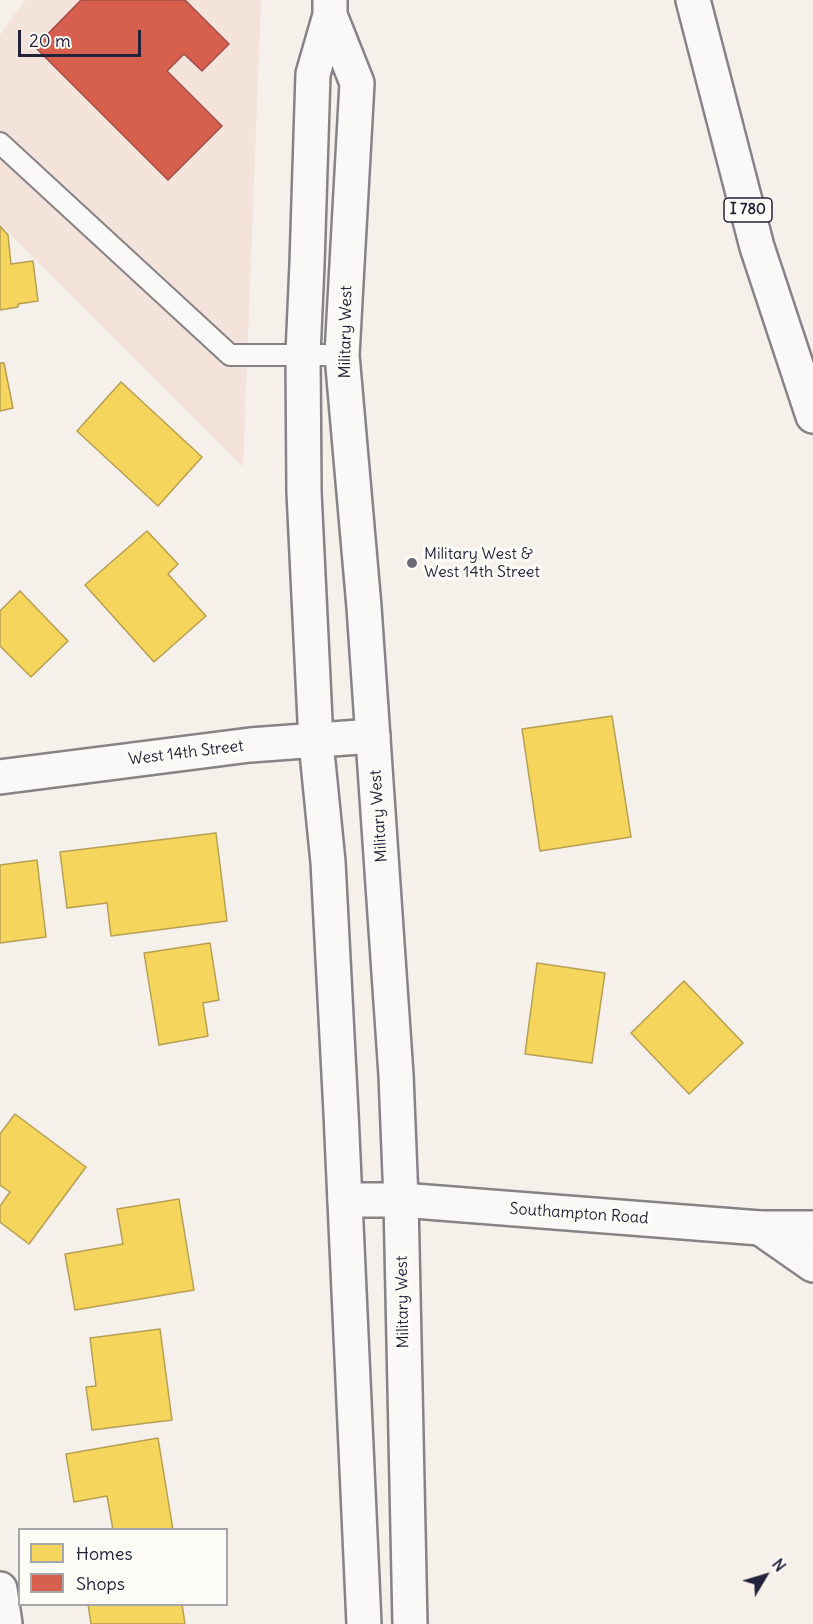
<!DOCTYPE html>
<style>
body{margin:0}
#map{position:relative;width:813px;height:1624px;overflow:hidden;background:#f6f0eb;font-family:Delius,sans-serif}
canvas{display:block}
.legend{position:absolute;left:18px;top:1528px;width:210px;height:78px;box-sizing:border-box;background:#fdfcf7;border:2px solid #a5a5ac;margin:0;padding:8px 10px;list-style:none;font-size:18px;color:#22223b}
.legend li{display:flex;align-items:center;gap:12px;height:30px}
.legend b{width:30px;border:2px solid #a5a5ac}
.north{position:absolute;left:735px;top:1546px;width:60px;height:60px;-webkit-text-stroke:4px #fdfcf7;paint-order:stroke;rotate:52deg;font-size:16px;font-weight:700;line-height:24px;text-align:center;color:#22223b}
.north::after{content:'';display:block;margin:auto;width:21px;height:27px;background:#22223b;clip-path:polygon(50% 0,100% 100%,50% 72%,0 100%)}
.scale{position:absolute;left:18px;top:30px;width:123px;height:27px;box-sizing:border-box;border:3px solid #22223b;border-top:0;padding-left:8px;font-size:18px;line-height:21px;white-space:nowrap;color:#22223b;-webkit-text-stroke:4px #fdfcf7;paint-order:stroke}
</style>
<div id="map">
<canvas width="813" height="1624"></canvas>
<ul class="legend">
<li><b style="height:16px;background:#f6d55c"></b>Homes</li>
<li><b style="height:16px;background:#d6604d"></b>Shops</li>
</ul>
<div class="north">N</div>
<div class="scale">20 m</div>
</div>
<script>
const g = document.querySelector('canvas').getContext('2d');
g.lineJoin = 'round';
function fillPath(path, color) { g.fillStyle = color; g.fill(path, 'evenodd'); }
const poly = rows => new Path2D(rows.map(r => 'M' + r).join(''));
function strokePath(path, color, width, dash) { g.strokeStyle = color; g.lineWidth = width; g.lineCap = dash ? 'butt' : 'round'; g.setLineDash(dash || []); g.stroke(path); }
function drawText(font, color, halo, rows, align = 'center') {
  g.font = font + ' Delius,sans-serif'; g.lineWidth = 6; g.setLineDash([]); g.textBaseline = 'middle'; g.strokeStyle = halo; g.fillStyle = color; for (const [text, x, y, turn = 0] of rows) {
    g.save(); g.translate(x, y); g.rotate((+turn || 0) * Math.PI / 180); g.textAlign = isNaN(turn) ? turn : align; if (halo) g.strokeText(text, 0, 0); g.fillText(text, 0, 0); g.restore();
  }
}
const built = poly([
 [25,0,261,0,243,467,0,224,0,35]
]);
const homes = poly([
 [0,226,8,235,11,264,33,261,38,301,18,304,18,307,0,310,0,226],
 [0,363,4,363,13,408,0,411,0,363],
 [121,382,202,457,158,506,77,431,121,382],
 [147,531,178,564,168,574,206,616,154,662,85,585,147,531],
 [20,591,68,641,31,677,0,646,0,611,20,591],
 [612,716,631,837,540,851,522,729,612,716],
 [216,833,227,921,111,936,107,903,67,908,60,852,216,833],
 [37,860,46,937,0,943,0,865,37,860],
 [210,943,219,1000,203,1003,208,1036,159,1045,144,953,210,943],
 [537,963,605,973,592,1063,525,1054,537,963],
 [684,981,743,1043,689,1094,631,1033,684,981],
 [15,1114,86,1167,29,1244,0,1222,0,1206,10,1192,0,1185,0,1134,15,1114],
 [179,1199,194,1290,75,1310,65,1254,123,1244,117,1209,179,1199],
 [160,1329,172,1420,92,1430,86,1387,96,1386,90,1338,160,1329],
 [158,1438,173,1530,113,1530,107,1496,74,1502,66,1454,158,1438],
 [88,1604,182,1604,185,1624,91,1624,88,1604]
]);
const shops = poly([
 [81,0,185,0,229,44,202,71,184,54,167,71,222,126,168,180,35,47,81,0]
]);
const service = poly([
 [0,143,230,355,342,355]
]);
const minor = poly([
 [0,777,250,745,373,736],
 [0,1589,5,1624]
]);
const tertiary = poly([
 [345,1200,401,1200,760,1228,813,1228]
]);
const secondary = poly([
 [330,0,330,15,313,74,307,264,303,354,304,492,316,742,328,862,341,1113,364,1624],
 [330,15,357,83,342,355,364,607,396,1075,401,1200,410,1624]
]);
const motorway = poly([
 [693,0,757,247,813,416],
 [760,1228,813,1265]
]);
const markers = [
 [412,563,6,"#6c6a79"]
];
const shields = [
 [748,210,48]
];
const shieldNames = [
 ["I 780",748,210]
];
const streetNames = [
 ["Military West",346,332,-89],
 ["West 14th Street",186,753,-7],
 ["Military West",379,816,-94],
 ["Southampton Road",579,1214,4],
 ["Military West",403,1302,-91]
];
const poiNames = [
 ["Military West &",424,554],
 ["West 14th Street",424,572]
];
fillPath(built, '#f3e3db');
fillPath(homes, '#f6d55c');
strokePath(homes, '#b69f52', 1.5);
fillPath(shops, '#d6604d');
strokePath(shops, '#a04d48', 1.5);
strokePath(service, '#868386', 24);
strokePath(minor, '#868386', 38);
strokePath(tertiary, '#868386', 38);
strokePath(secondary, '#868386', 38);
strokePath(motorway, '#868386', 38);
strokePath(service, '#faf9f7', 20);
strokePath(minor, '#faf9f7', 33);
strokePath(tertiary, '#faf9f7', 33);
strokePath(secondary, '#faf9f7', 33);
strokePath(motorway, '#faf9f7', 33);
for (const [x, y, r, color] of markers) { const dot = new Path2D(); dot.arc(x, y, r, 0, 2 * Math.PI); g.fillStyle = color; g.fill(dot); strokePath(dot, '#fdfcf7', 2); }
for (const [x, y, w] of shields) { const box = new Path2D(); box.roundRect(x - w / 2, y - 12, w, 24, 4.5); g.fillStyle = '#fdfcf7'; g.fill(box); strokePath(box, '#22223b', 1.5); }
drawText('bold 15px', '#22223b', null, shieldNames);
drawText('16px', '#22223b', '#fdfcf7', streetNames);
drawText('16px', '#22223b', '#fdfcf7', poiNames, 'left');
</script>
